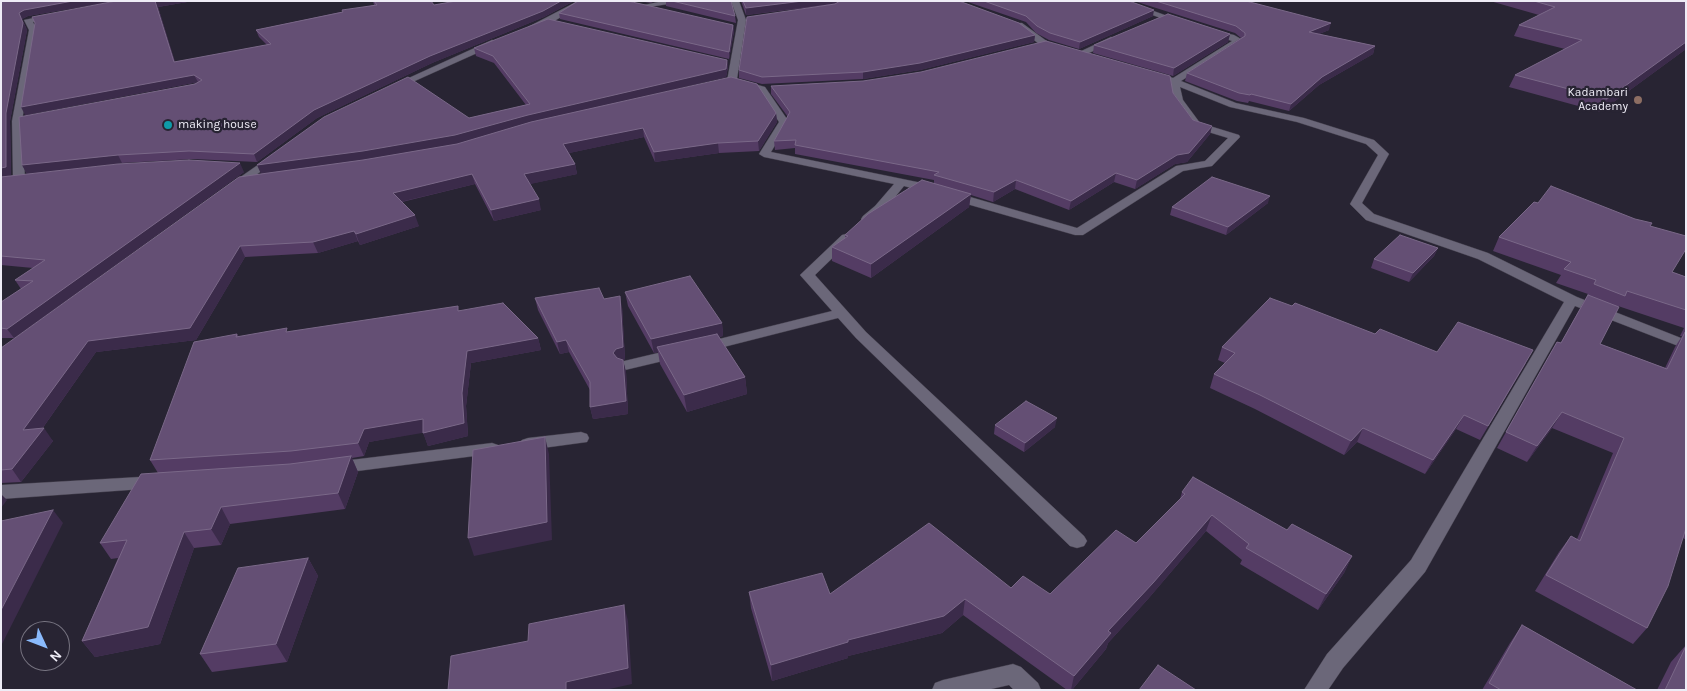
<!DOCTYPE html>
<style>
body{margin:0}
#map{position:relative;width:1687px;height:691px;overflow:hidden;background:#282433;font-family:Karla,sans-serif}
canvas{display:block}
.frame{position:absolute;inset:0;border:2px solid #eeecf6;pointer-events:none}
.north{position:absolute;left:20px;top:621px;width:50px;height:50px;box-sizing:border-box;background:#282433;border:1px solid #777481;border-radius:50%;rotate:133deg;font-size:14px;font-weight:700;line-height:20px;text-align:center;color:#eeecf6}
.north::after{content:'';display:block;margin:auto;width:18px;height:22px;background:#8abafc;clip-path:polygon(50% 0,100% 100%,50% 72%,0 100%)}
</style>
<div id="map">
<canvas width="1687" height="691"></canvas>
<div class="frame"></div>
<div class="north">N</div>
</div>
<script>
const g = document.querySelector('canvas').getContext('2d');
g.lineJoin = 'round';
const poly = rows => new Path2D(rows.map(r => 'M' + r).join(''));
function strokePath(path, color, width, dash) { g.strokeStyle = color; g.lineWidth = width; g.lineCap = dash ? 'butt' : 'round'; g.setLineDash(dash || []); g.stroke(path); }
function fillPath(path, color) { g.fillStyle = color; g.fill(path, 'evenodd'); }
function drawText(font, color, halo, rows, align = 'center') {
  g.font = font + ' Karla,sans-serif'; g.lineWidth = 4.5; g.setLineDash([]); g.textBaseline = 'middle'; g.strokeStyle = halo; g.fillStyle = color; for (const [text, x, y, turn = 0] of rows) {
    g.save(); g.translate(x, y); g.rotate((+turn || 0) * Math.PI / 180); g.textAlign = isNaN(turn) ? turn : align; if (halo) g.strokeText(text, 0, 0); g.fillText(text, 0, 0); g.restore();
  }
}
const street = poly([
 [578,1,588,1,551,23,532,29,528,27,578,1],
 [663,1,687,1,643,8,639,6,663,1],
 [731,1,739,1,746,20,737,79,765,87,789,122,771,152,922,183,1077,228,1176,166,1205,161,1228,138,1192,127,1173,100,1170,83,1163,79,1168,76,1173,78,1232,41,1207,33,1207,29,1234,35,1241,39,1241,43,1181,81,1236,103,1304,118,1374,140,1389,154,1362,203,1374,214,1488,253,1577,297,1686,340,1686,349,1575,306,1425,572,1343,668,1328,690,1304,690,1327,654,1411,560,1564,302,1478,259,1366,220,1350,204,1378,155,1366,144,1297,122,1230,107,1180,87,1183,100,1200,123,1239,135,1240,137,1212,166,1183,171,1083,235,1075,235,904,186,883,212,871,222,863,222,861,219,863,216,875,206,894,184,764,157,759,154,779,122,759,91,727,81,738,20,731,1],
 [1114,1,1126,1,1184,22,1177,24,1114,1],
 [53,14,57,16,56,18,33,22,37,30,22,121,25,179,19,182,13,179,12,121,29,30,24,20,53,14],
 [1016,23,1022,23,1048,42,1066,49,1062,52,1042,46,1016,27,1016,23],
 [1111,37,1115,40,1114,42,1082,56,1075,54,1111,37],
 [492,40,495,41,495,45,397,89,394,90,389,87,492,40],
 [275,153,279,154,280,156,279,158,237,189,229,189,227,187,229,185,275,153],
 [846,234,850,235,852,238,850,241,815,275,866,332,1084,536,1087,541,1084,546,1077,548,1070,546,856,338,838,318,704,352,699,350,696,347,699,344,832,311,800,275,842,235,846,234],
 [679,348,684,350,687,353,684,356,625,370,620,368,617,365,620,362,679,348],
 [581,432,587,434,589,438,587,442,528,450,522,448,519,444,522,440,528,438,581,432],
 [492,443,498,445,501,449,498,453,334,474,328,472,325,468,328,464,334,462,492,443],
 [157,476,163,477,166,482,163,487,157,488,1,499,1,485,157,476],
 [1013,664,1021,667,1038,683,1041,690,1014,690,1009,685,987,690,932,690,935,683,943,680,1013,664]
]);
const wall = poly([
 [1,1,114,1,28,16,22,19,27,30,10,121,11,175,6,176,244,172,14,338,1,338,1,302,21,289,15,280,33,268,1,265],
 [116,1,193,1,158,7,175,62,267,45,259,37,256,30,374,5,373,1,431,1,434,5,456,1,574,1,544,17,432,63,317,118,257,162,193,159,122,163,27,174,22,165,198,82,25,115],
 [639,1,655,1,651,3],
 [666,1,731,1,735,16,736,23,666,6],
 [741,1,959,1,1035,35,1034,42,920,70,863,79,762,84,739,78,739,70,836,4,746,15],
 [965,1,1129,1,1153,16,1079,49,1049,40,1036,33,1026,22],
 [1134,1,1246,1,1329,30,1319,34,1375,46,1373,54,1319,85,1289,111,1249,101,1248,103,1237,101,1185,81,1187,73,1241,38,1235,33],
 [1490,1,1686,1,1686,49,1600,112,1509,87,1515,75,1565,49,1514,36,1519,25,1539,15],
 [559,13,733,25,734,31,729,59,560,19],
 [1230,34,1228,42,1173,76,1093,53,1094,45],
 [474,48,727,60,728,67,726,77,614,103,776,113,777,122,759,151,719,153,655,162,644,137,569,153,575,164,577,174,529,184,541,210,494,221,475,184,402,202,419,226,360,245,358,241,318,253,245,257,196,340,96,352,42,429,53,441,21,482,1,483,1,348,261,174,469,118,526,105,494,63,476,56],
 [771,86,1173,93,1193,120,1212,126,1210,134,1187,162,1175,164,1135,189,1114,182,1069,210,1015,189,993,202,971,195,969,207,871,278,832,261,832,247,845,239,845,235,934,183,934,180,795,154,795,148,775,150,774,141,788,117,771,94],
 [1268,203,1226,235,1170,215,1172,207],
 [1538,203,1650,226,1672,272,1686,277,1686,540,1683,538,1647,628,1633,644,1535,591,1559,552,1571,536,1577,539,1613,453,1552,428,1527,462,1497,448,1557,342,1561,343,1588,294,1556,283,1561,275,1493,251,1499,237],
 [1618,306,1684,328,1680,336,1682,336,1675,347,1665,368,1600,344],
 [1438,248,1434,256,1409,282,1371,268,1374,259],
 [625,292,722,323,723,336,719,337,745,377,747,394,687,412,660,364,658,352,654,353,628,306],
 [535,298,604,299,622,307,625,359,623,360,626,372,628,414,593,419,590,407,590,390,569,352,560,354,538,310],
 [1292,306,1375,334,1437,352,1526,363,1480,440,1456,429,1425,474,1357,442,1344,455,1255,409,1210,388,1214,374,1225,363,1218,360,1222,347],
 [460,310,538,338,541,350,471,363,466,406,468,436,428,446,423,432,369,442,364,456,352,458,358,472,345,509,230,524,221,545,194,548,160,644,95,657,82,641,118,558,111,559,100,543,158,473,150,460,237,334,239,337,289,332],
 [995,425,1055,427,1024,452,994,434],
 [1182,492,1287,530,1352,556,1344,573,1318,610,1240,564,1242,560,1206,531,1148,599,1108,643,1106,649,1072,690,1067,690,963,615,942,633,848,656,848,658,772,681,751,608,749,592,830,594,1011,588,1050,594,1136,543,1180,499],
 [308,558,318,576,287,662,212,672,200,654],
 [1522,625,1637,690,1482,690,1510,643],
 [1686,645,1686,690,1657,690,1671,662]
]);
const shadedWall = poly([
 [73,1,114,1,28,16,22,19,27,30,10,121,11,175,1,177,1,168,6,113,19,13,24,10],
 [155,1,193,1,158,7,177,70,174,62],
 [561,1,574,1,544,17,432,63,317,118,257,162,254,154,314,110,430,56],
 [803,1,839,1,839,3,746,15,746,8],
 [1154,10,1153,16,1079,49,1080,42],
 [1331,23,1329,30,1306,39,1309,32],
 [733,25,734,31,729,59,729,52],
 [1230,34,1228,42,1173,76,1174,68],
 [1035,35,1034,42,920,70,863,79,863,72],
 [1686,42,1686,49,1600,112,1607,99],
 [1375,46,1373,54,1319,85,1289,111,1291,104,1322,77],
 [727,60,728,67,726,77,530,123,458,144,366,160,261,174,257,165,528,115],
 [194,75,198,82,25,115,21,107],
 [776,113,777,122,759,151,758,141],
 [1212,126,1210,134,1187,162,1175,164,1135,189,1137,180],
 [643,128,644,137,565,154,563,144],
 [718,143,719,153,655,162,654,152],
 [118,155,122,163,27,174,22,165],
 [240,163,244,172,14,338,7,329],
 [575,164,577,174,526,185,524,174],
 [1116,173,1114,182,1069,210,1071,201],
 [472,174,475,184,396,203,393,193],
 [1016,180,1015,189,993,202,994,192],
 [971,194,969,207,871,278,871,264],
 [1270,196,1268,203,1226,235,1228,227],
 [539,199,541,210,494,221,491,210],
 [415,215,419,226,360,245,356,234],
 [354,231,358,241,318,253,313,242],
 [240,246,245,257,196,340,96,352,32,443,23,430,88,341],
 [1438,248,1434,256,1409,282,1413,273],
 [620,296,622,307,625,359,619,361,613,353],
 [722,323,723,336,660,351,657,347,658,352,654,353,651,339],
 [538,338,541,350,471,363,466,406,468,436,428,446,423,433,462,393,467,351],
 [566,340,569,352,560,354,557,342],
 [623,360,626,372,628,414,593,419,590,407],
 [745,377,747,394,687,412,684,395],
 [1562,412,1552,428,1527,462,1537,446],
 [1464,415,1456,429,1425,474,1433,460],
 [1057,418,1055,427,1024,452,1025,443],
 [423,419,428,432,369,442,364,456,358,443,364,429],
 [44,428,53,441,21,482,12,469],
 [1363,428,1357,442,1344,455,1351,441],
 [545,437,549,454,552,540,474,556,468,538],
 [351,456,358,472,345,509,338,493],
 [1,494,7,500,1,508],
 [221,507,230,524,221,545,211,529],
 [53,510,63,523,1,646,1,610],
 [1212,515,1206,531,1148,599,1108,643,1106,649,1072,690,1071,690,1074,676,1108,631],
 [184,532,194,548,160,644,95,657,82,641],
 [1352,556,1344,573,1318,610,1326,594],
 [308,558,318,576,287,662,276,644],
 [965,599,963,615,942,633,848,656,848,658,772,681,771,665,848,640],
 [624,605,628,621,632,684,605,690,566,690,566,682]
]);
const building = poly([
 [1,1,73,1,24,10,19,13,23,23,6,113,6,167,1,168,1,1],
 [116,1,155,1,174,62,271,44,256,30,343,12,342,10,377,5,374,1,431,1,434,5,456,1,561,1,543,11,430,56,314,110,254,154,189,151,118,155,22,165,19,117,195,84,202,80,194,75,21,107,35,23,32,17,116,1],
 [578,1,628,1,733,25,729,52,559,13,578,1],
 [672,1,731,1,735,16,672,1],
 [743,1,803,1,746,8,743,1],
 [840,1,959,1,1019,23,1035,35,920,63,863,72,762,77,739,70,747,17,835,4,840,1],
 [984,1,1129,1,1154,10,1080,42,1050,33,1037,26,1026,16,984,1],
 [1156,1,1246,1,1331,23,1309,32,1375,46,1322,77,1291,104,1251,94,1250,95,1239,93,1187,73,1245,36,1245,33,1236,26,1156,1],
 [1534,1,1686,1,1686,42,1607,99,1515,75,1582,40,1519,25,1555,7,1534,1],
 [1168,14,1230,34,1174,68,1094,45,1168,14],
 [548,19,727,60,726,69,528,115,455,135,363,151,257,165,324,117,408,77,469,118,530,104,493,56,474,48,548,19],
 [1046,41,1170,76,1173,93,1193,120,1212,126,1189,153,1177,155,1137,180,1116,173,1071,201,1016,180,994,192,934,175,939,172,795,145,796,140,774,141,790,112,771,86,863,81,921,72,1046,41],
 [731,77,757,84,776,113,758,141,718,143,654,152,643,128,563,144,575,164,524,174,539,199,491,210,472,174,393,193,415,215,356,234,354,231,313,242,240,246,190,328,88,341,23,430,44,428,12,469,1,470,1,348,239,177,363,160,457,144,531,122,731,77],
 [189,160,240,163,7,329,1,328,1,302,33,281,15,280,45,260,1,256,1,177,118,164,189,160],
 [1212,177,1270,196,1228,227,1172,207,1212,177],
 [922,180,971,194,871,264,832,247,848,236,845,235,868,214,922,180],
 [1551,186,1635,219,1652,223,1650,226,1686,236,1686,249,1672,272,1686,277,1686,310,1627,291,1625,296,1594,284,1596,280,1564,269,1571,262,1499,237,1534,202,1538,203,1551,186],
 [1400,235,1438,248,1413,273,1374,259,1400,235],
 [690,276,722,323,651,339,625,292,690,276],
 [599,288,604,299,620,296,623,347,616,349,613,353,617,358,623,360,626,401,590,407,590,382,566,340,557,342,535,298,599,288],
 [1588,295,1619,307,1600,344,1667,369,1685,332,1686,332,1686,528,1668,586,1647,628,1546,575,1571,536,1580,541,1624,438,1562,412,1537,446,1506,432,1557,342,1561,343,1588,295],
 [1270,298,1292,306,1295,303,1375,334,1380,329,1437,352,1458,322,1533,350,1488,426,1464,415,1433,460,1363,428,1351,441,1260,395,1214,374,1235,353,1222,347,1270,298],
 [503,303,538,338,467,351,462,393,464,423,423,433,423,419,364,429,358,443,291,451,150,460,194,342,237,334,236,337,287,328,286,332,458,306,458,311,503,303],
 [717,334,745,377,684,395,657,347,717,334],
 [1026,401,1057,418,1025,443,995,425,1026,401],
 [545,437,547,522,468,538,473,450,545,437],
 [351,456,338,493,221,507,211,529,184,532,148,627,82,641,127,540,100,543,141,474,290,464,351,456],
 [1193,477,1287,530,1292,524,1352,556,1326,594,1246,548,1249,544,1212,515,1153,583,1108,631,1111,633,1074,676,965,599,944,616,848,640,848,642,771,665,749,592,822,573,830,594,929,523,1011,588,1023,576,1050,594,1116,530,1136,543,1185,494,1182,492,1193,477],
 [53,510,1,610,1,521,53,510],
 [308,558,276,644,200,654,238,568,308,558],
 [624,605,628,668,566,682,566,690,448,690,451,656,528,641,529,624,624,605],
 [1522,625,1637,690,1501,690,1489,683,1522,625],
 [1686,646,1686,690,1665,690,1686,646],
 [1158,665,1196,690,1139,690,1158,665]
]);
const markers = [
 [1638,100,5,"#8d6e63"],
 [168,125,5,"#0f9aa8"]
];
const farPoinames = [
 ["Kadambari",1628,93],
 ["Academy",1628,107],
 ["making house",178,125,"left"]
];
strokePath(street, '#423e4b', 1);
fillPath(street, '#6b6779');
fillPath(wall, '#543c64');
fillPath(shadedWall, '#3b2b4a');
fillPath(building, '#644f74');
strokePath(building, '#7a6888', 1);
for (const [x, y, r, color] of markers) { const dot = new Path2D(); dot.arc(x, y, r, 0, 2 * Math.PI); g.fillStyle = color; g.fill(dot); strokePath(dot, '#282433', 2); }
drawText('12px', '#eeecf6', '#282433', farPoinames, 'right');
</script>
